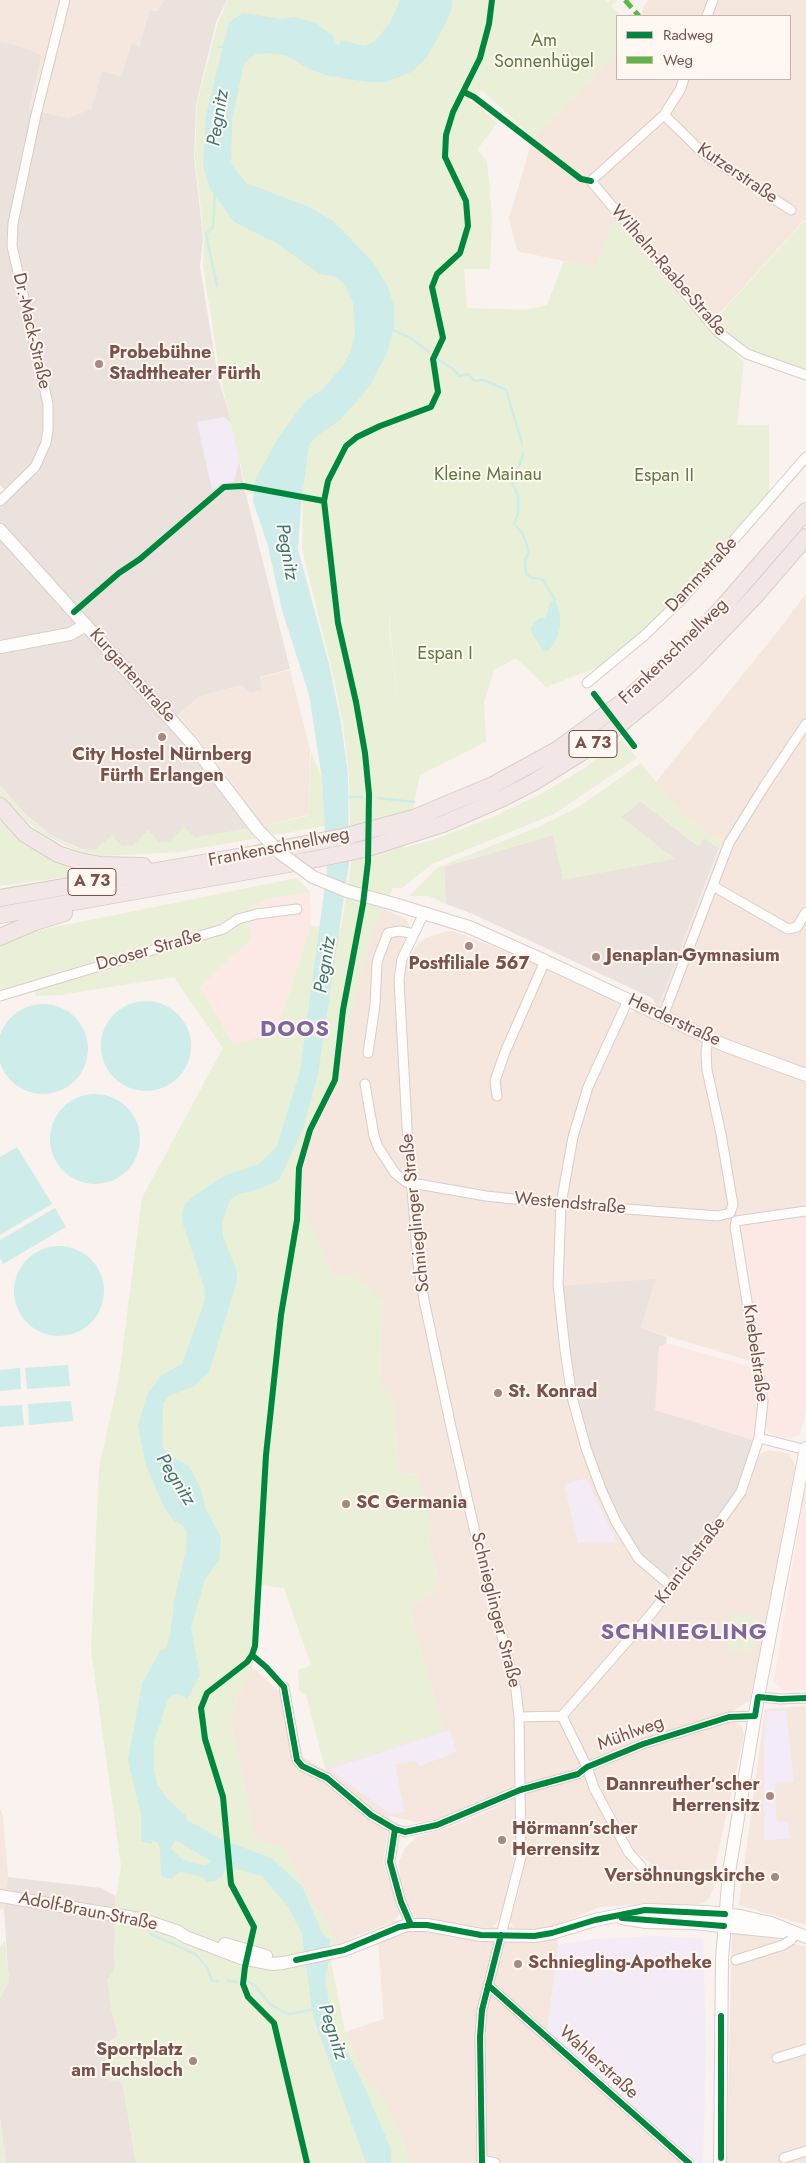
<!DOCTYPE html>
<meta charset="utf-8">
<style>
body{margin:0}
#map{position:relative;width:806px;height:2163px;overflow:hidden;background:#f9f2ee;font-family:Jost,sans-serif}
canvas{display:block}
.legend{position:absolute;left:616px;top:15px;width:175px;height:65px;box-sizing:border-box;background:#fff7f1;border:1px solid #cab5ae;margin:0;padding:6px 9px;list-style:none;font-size:15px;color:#7b514a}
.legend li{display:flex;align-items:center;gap:10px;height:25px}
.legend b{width:25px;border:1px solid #cab5ae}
</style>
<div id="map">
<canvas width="806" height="2163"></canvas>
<ul class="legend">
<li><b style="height:6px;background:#00873e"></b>Radweg</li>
<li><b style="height:6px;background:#58b947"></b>Weg</li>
</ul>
</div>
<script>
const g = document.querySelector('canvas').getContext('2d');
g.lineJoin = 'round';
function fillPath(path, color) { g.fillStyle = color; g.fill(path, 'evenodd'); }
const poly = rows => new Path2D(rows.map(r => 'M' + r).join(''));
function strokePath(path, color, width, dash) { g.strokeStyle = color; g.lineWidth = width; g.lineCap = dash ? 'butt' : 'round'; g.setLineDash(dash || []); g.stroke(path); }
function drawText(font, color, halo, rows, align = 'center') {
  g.font = font + ' Jost,sans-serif'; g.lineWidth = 4; g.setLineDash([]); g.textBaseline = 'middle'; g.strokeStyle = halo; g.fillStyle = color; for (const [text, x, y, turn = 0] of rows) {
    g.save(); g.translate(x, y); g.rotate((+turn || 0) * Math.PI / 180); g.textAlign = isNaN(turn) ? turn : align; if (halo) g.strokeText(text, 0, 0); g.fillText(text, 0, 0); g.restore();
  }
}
const residential = poly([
 [0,0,164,0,158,11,150,10,139,46,132,43,121,76,102,71,91,109,68,118,29,109,42,55,0,42],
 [649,0,806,0,806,218,708,326,690,308,614,219,596,268,517,251,509,218,533,138,617,52,617,79,790,79,790,16,641,16,643,7],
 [806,594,806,1215,744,1223,754,1362,641,1328,654,1279,571,1363,584,1427,665,1576,673,1576,710,1541,739,1503,750,1482,757,1457,761,1453,770,1450,789,1454,795,1465,762,1645,749,1701,730,1713,672,1730,594,1759,630,1753,726,1721,733,1721,742,1726,744,1735,716,1862,713,1889,709,1898,705,1902,695,1905,655,1904,599,1907,555,1926,558,1945,547,2034,693,2163,409,2163,400,2133,380,2091,369,2087,345,2032,384,2019,378,1941,392,1922,351,1938,340,1947,318,1908,314,1906,273,1846,255,1837,230,1716,252,1667,277,1690,289,1694,303,1757,326,1771,325,1768,444,1731,409,1609,439,1587,428,1534,432,1532,418,1474,399,1475,394,1403,380,1379,383,1301,332,1275,303,1206,301,1166,313,1129,333,1088,372,931,383,909,406,919,410,926,394,971,398,1050,403,979,408,958,419,942,431,936,448,931,453,931,533,962,620,1003,576,1110,567,1142,560,1190,592,1090,626,1014,660,1002,722,843,683,815,656,782,778,631],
 [595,1782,630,1847,649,1862,655,1874,640,1881,587,1784],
 [507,1791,510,1802,451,1827,417,1837,406,1847,399,1861,400,1881,403,1897,418,1920,394,1921,400,1913,383,1862,390,1816,416,1822,429,1821,440,1819],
 [516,1811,524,1858,519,1891,510,1921,514,1927,493,1927,501,1918,515,1854],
 [290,670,310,749,308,815,266,825,179,715,200,696,243,685,250,693,262,690,260,678],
 [806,1706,806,1925,739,1905,765,1709],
 [0,1809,3,1815,8,1877,4,1910,0,1909],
 [732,1931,757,1933,806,1947,806,2163,724,2163,727,2161]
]);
const commercial = poly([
 [310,892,311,926,277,1031,234,1045,200,987,250,940,249,908,268,899],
 [806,1215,806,1408,802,1428,799,1435,791,1438,774,1436,768,1432,765,1426,766,1390,739,1228,742,1224],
 [666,1343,755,1368,759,1402,753,1440,655,1410,659,1347],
 [806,1482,806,1690,784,1691,774,1682]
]);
const industrial = poly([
 [164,0,227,0,216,22,196,104,194,157,203,238,200,267,218,378,232,423,244,487,290,669,260,677,262,690,250,693,242,685,200,696,178,715,265,825,122,853,81,849,51,835,25,814,0,785,0,505,10,496,0,485,0,42,21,47,42,55,29,109,68,118,91,109,102,71,121,76,132,43,139,46,150,10,158,11],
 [640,801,698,846,704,838,719,848,660,1002,656,1004,652,998,473,914,446,904,444,867,553,835,674,859,621,817],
 [655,1279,641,1328,667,1337,666,1343,659,1347,655,1410,753,1440,739,1489,680,1571,671,1576,665,1576,643,1557,621,1522,601,1479,592,1451,578,1401,571,1363,563,1286],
 [8,1877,101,1888,115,1896,114,1970,111,2008,118,2034,114,2039,103,2043,114,2080,119,2080,123,2085,136,2163,6,2163,0,2118,0,1998,9,1982,4,1910]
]);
const education = poly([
 [224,417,232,423,240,460,234,481,221,484,212,490,197,422],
 [586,1478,617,1542,578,1543,564,1485],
 [786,1710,794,1782,775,1783,776,1809,777,1822,788,1821,790,1838,764,1841,764,1742,767,1711],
 [450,1730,457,1752,420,1766,415,1761,395,1765,405,1812,390,1814,329,1769],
 [659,1936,703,1939,706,2046,703,2163,698,2163,548,2034,558,1945,594,1939]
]);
const green = poly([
 [228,0,605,0,608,3,611,0,617,0,611,6,621,16,617,16,617,52,533,138,482,90,468,100,478,105,497,123,477,150,487,161,492,215,490,269,464,269,467,308,525,310,547,305,564,261,596,268,614,218,690,309,744,362,737,425,769,425,769,496,693,581,655,620,601,666,546,687,516,658,494,670,484,703,486,742,420,775,404,848,439,838,495,816,546,791,586,767,622,739,637,758,554,814,432,864,402,888,393,888,372,931,333,1088,313,1129,301,1166,304,1206,332,1275,355,1275,383,1301,380,1379,394,1402,399,1475,418,1474,433,1532,428,1534,439,1587,409,1609,444,1731,325,1768,306,1695,299,1690,298,1670,311,1665,284,1588,261,1585,257,1648,252,1667,230,1716,255,1836,273,1846,284,1846,314,1906,318,1907,340,1947,331,1962,345,2032,369,2087,380,2091,400,2133,409,2163,136,2163,123,2085,119,2080,109,2081,103,2043,114,2039,118,2034,111,2008,107,1980,114,1970,115,1896,117,1893,121,1866,91,1650,99,1468,119,1377,142,1198,223,1048,174,977,60,995,36,996,33,981,0,992,0,943,11,936,297,878,310,892,268,899,249,908,250,940,200,987,234,1045,277,1031,311,926,341,928,351,865,349,776,343,724,331,666,302,549,303,503,247,493,220,375,203,266,204,238,195,157,197,103,218,22],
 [391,590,390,627,399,710,389,628],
 [806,219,806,372,748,351,721,331,713,322],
 [311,752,322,778,325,826,179,852,101,856,80,852,43,834,23,818,16,832,102,872,0,886,0,785,25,815,51,835,81,850,95,850,112,835,122,846,133,845,148,830,159,842,170,841,184,827,195,837,247,829,308,816],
 [641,763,683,815,722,843,719,848,704,838,699,846,640,801,621,817,675,859,563,880,553,835,444,867,446,904,429,896,409,896,437,868,538,827,580,806],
 [732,1613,760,1618,754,1652,727,1650,727,1640,721,1620,731,1622],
 [5,1941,9,1982,0,1998,0,1946],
 [0,2118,6,2163,0,2163]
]);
const water = poly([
 [400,0,452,0,452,7,445,25,427,57,411,72,386,82,368,82,330,76,309,69,285,55,268,53,256,54,244,63,232,121,231,164,246,183,309,207,333,221,373,262,388,287,394,307,394,325,388,351,369,387,340,420,318,435,309,445,301,503,298,549,329,664,341,723,348,775,349,863,318,1074,303,1129,279,1180,254,1191,238,1194,230,1200,222,1222,223,1237,237,1271,237,1281,209,1372,194,1386,169,1396,163,1403,162,1446,168,1454,189,1466,200,1487,206,1509,221,1538,219,1560,205,1579,191,1628,200,1676,187,1699,179,1694,173,1695,168,1699,154,1742,154,1768,157,1784,166,1797,186,1816,187,1820,221,1839,271,1858,302,1886,323,1935,330,1939,329,1960,325,1981,334,2027,359,2075,391,2149,391,2163,366,2163,315,2022,312,2010,302,1934,288,1907,262,1876,226,1866,222,1876,215,1881,206,1882,203,1877,181,1872,176,1874,173,1879,161,1877,160,1849,158,1843,153,1840,151,1844,141,1841,141,1815,128,1760,142,1684,160,1651,166,1648,170,1635,175,1597,186,1550,187,1533,183,1526,173,1520,165,1509,146,1466,138,1425,148,1393,162,1375,182,1364,205,1300,204,1287,183,1224,182,1213,185,1204,196,1194,226,1175,259,1164,277,1146,300,1071,327,871,322,778,309,695,282,610,268,546,253,501,255,480,277,440,305,401,323,389,342,367,351,351,355,334,353,302,345,285,334,276,320,274,276,243,234,222,210,189,203,166,206,116,229,22,243,13,280,19,295,17,316,23,334,37,335,43,339,45,341,40,364,46,375,41,390,23],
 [175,1840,209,1860,211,1861,206,1866,183,1860,171,1848],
 [555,600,560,616,560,627,556,640,549,650,544,651,532,633,531,627,538,619,546,617,550,602],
 '101 1046a45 45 0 1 1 90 0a45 45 0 1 1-90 0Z',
 '-2 1049a45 45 0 1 1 90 0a45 45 0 1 1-90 0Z',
 '50 1139a45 45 0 1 1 90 0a45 45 0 1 1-90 0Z',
 [17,1147,52,1204,0,1235,0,1157],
 [55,1208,66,1227,3,1264,0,1258,0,1240],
 '14 1291a45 45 0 1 1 90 0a45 45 0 1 1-90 0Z',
 [68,1365,70,1386,27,1389,25,1368],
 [20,1368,21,1389,0,1391,0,1370],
 [71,1401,73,1421,29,1425,28,1404],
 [22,1405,24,1425,0,1427,0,1406]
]);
const stream = poly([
 [218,47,222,47],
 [215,192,213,227,206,234,217,286],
 [390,329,409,337,429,352],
 [438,359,453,369,459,376,468,374,474,381,484,380,506,390,522,443],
 [523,453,519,467,511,480,518,496,518,514,514,524,523,534,529,552,525,560,526,573,530,577,543,580,555,600],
 [346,797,362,797],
 [378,798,414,802],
 [147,1926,151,1934,195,1954,207,1967,212,1981,218,1981],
 [228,1981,237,1982],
 [249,1982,256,1987,270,2004,283,2012,290,2014,315,2009]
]);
const street = poly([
 [707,16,713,0],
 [684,79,680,90,664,115,591,181,718,332,747,354,806,375],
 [664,115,704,154,791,210],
 [0,501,35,467,46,443,48,429,48,404,12,246,13,223,36,115,65,0],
 [587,683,645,635,685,596,806,457],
 [713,886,788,929,797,927,806,912],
 [424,913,402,959,399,980,407,1127,418,1263,424,1300,451,1427,474,1528,516,1690,519,1717,521,1857,482,2010,480,2037,482,2163],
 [0,996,223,929,238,919,257,914,297,909],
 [628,1000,588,1087,573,1137,561,1204,558,1284,565,1350,572,1397,586,1448,601,1489,616,1522,638,1558,671,1586],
 [663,1016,729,843,765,785,806,724],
 [368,1053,375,1005,377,963,379,956,388,933,400,931,414,934],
 [365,1084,374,1136,378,1147,395,1173,406,1182,486,1196,561,1204,718,1216,730,1213,733,1205,721,1134,707,1070,706,1052,708,1038],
 [497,1096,495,1081,505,1052,545,961],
 [759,1438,806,1450],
 [284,1687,297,1760,302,1766,327,1778,371,1815,395,1829,390,1862,401,1902,411,1925],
 [758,1697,780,1699,806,1698],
 [562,1716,651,1614,691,1562,741,1492,759,1438,763,1401,735,1227,736,1221,806,1211],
 [519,1717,562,1716,587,1767,594,1788,629,1853,641,1866],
 [395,1829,405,1832,437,1825,520,1790,578,1774,587,1767,643,1744,729,1717,755,1716],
 [736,1960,783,1945,791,1940,795,1933],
 [488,1985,689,2163],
 [777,2058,806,2049],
 [784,2158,806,2151],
 [482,2160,495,2163]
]);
const secondary = poly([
 [0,530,190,741,257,829],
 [0,647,70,634,86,625],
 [394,904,469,927,545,961,724,1045,806,1075],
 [0,1896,140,1919,176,1931,186,1937,241,1958,273,1964,283,1963,344,1950,407,1925,427,1925,481,1935,534,1936,552,1933,595,1920,645,1910,707,1912,740,1916,771,1923,806,1937],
 [622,1918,646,1922,693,1923,782,1932],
 [225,1944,266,1956],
 [720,2163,722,1959,729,1872,758,1697,806,1448]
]);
const highway = poly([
 [0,806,25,834,58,854,79,861,100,865,143,866],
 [0,898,255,854,347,836,414,818,493,785,557,750,631,696,683,649,723,607,806,511],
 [0,915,311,860,365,849,443,824,503,798,534,782,582,752,618,726,657,694,694,660,756,595,806,537],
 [0,937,35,922,64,913]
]);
const secondaryBridge = poly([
 [257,829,280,853,313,877,347,891,394,904]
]);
const quiet = poly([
 [625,0,639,16]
]);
const cycleway = poly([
 [464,92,474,97,581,179,591,181],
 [74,612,119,573,140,559,224,487,243,486,324,501],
 [594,694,634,746],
 [252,1655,266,1667,284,1687,297,1760,302,1766,327,1778,371,1815,395,1829,390,1862,401,1902,411,1925],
 [395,1829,405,1832,437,1825,520,1790,578,1774,587,1767,643,1744,729,1717,755,1716,758,1697,780,1699,806,1698],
 [622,1918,724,1926],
 [296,1960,344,1950,399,1927,411,1925,427,1925,481,1935,534,1936,552,1933,595,1920,645,1910,725,1914],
 [488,1985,689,2163],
 [721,2158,721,2016],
 [307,2163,274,2023,248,1997,243,1984,245,1967,254,1927,231,1884,223,1797,205,1739,201,1708,207,1693,247,1662,252,1655,255,1646,266,1455,281,1315,297,1220,299,1168,310,1130,335,1080,343,1010,363,904,368,862,369,794,365,753,356,702,338,623,324,501,328,481,346,446,357,437,380,426,431,407,438,392,433,359,443,338,432,287,437,274,460,253,468,226,466,201,445,157,446,135,453,112,480,58,489,24,492,0],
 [482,2163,480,2037,482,2010,501,1935]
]);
const markers = [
 [99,364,5,"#a78983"],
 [162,737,5,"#a78983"],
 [469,946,5,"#a78983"],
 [596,957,5,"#a78983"],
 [498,1393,5,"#a78983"],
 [346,1504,5,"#a78983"],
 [770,1796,5,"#a78983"],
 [502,1840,5,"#a78983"],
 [775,1877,5,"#a78983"],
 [518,1964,5,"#a78983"],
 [193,2061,5,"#a78983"]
];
const shields = [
 [593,744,48],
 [92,882,48]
];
const shieldNames = [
 ["A 73",593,744],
 ["A 73",92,882]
];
const parkNames = [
 ["Am",544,42],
 ["Sonnenhügel",544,63],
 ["Kleine Mainau",488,476],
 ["Espan II",664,477],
 ["Espan I",445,655]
];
const streetNames = [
 ["Kutzerstraße",737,174,34],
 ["Wilhelm-Raabe-Straße",668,271,49],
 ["Dr.-Mack-Straße",31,331,77],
 ["Dammstraße",702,575,-47],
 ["Frankenschnellweg",674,652,-44],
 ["Kurgartenstraße",132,676,48],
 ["Frankenschnellweg",279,848,-11],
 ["Dooser Straße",149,951,-16],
 ["Herderstraße",674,1021,25],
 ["Westendstraße",570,1204,5],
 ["Schnieglinger Straße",416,1213,-96],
 ["Knebelstraße",755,1353,82],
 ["Kranichstraße",691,1561,-53],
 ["Schnieglinger Straße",495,1610,76],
 ["Mühlweg",631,1734,-20],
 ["Adolf-Braun-Straße",88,1912,11],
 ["Wahlerstraße",598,2063,42]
];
const poiNames = [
 ["Probebühne",109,354],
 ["Stadttheater Fürth",109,375],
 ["City Hostel Nürnberg",162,756,"center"],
 ["Fürth Erlangen",162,777,"center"],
 ["Jenaplan-Gymnasium",606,957],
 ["Postfiliale 567",469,965,"center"],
 ["St. Konrad",508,1393],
 ["SC Germania",356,1504],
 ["Dannreuther’scher",760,1786,"right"],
 ["Herrensitz",760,1807,"right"],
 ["Hörmann’scher",512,1830],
 ["Herrensitz",512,1851],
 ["Versöhnungskirche",765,1877,"right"],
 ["Schniegling-Apotheke",528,1964],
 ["Sportplatz",183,2051,"right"],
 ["am Fuchsloch",183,2072,"right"]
];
const waterNames = [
 ["Pegnitz",219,118,-81],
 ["Pegnitz",286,552,80],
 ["Pegnitz",326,965,-81],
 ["Pegnitz",175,1480,58],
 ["Pegnitz",332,2032,72]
];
const districtNames = [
 ["DOOS",295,1031],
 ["SCHNIEGLING",684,1634]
];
fillPath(residential, '#f5e6de');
fillPath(commercial, '#fce8e4');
fillPath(industrial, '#ebe1dd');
fillPath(education, '#f3ebf5');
fillPath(green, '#eaefd7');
fillPath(water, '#ceece9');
strokePath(stream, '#ceece9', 2.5);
strokePath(street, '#d8cdca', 11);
strokePath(secondary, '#dacecb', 14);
strokePath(highway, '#dacdca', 18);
strokePath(street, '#fefdfc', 9);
strokePath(secondary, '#fefdfc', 12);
strokePath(highway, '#f2e7e6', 16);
strokePath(secondaryBridge, '#dacecb', 14, []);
strokePath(secondaryBridge, '#fefdfc', 12);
strokePath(quiet, '#58b947', 5, [10, 5]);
strokePath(cycleway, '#00873e', 6);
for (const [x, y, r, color] of markers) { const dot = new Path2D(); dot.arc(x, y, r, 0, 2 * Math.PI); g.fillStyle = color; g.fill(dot); strokePath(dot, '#fff7f1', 2); }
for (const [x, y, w] of shields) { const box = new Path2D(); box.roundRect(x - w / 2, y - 13.5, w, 27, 4); g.fillStyle = '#fff7f1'; g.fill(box); strokePath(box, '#7b514a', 1); }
drawText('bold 16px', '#7b514a', null, shieldNames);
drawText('18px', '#5d7b3e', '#fff7f1', parkNames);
drawText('18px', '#7b514a', '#fff7f1', streetNames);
drawText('bold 18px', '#7b514a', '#fff7f1', poiNames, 'left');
drawText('italic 19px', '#397977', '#fff7f1', waterNames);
g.letterSpacing = '1px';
drawText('bold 22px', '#80669e', '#fff7f1', districtNames);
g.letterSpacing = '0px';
</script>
